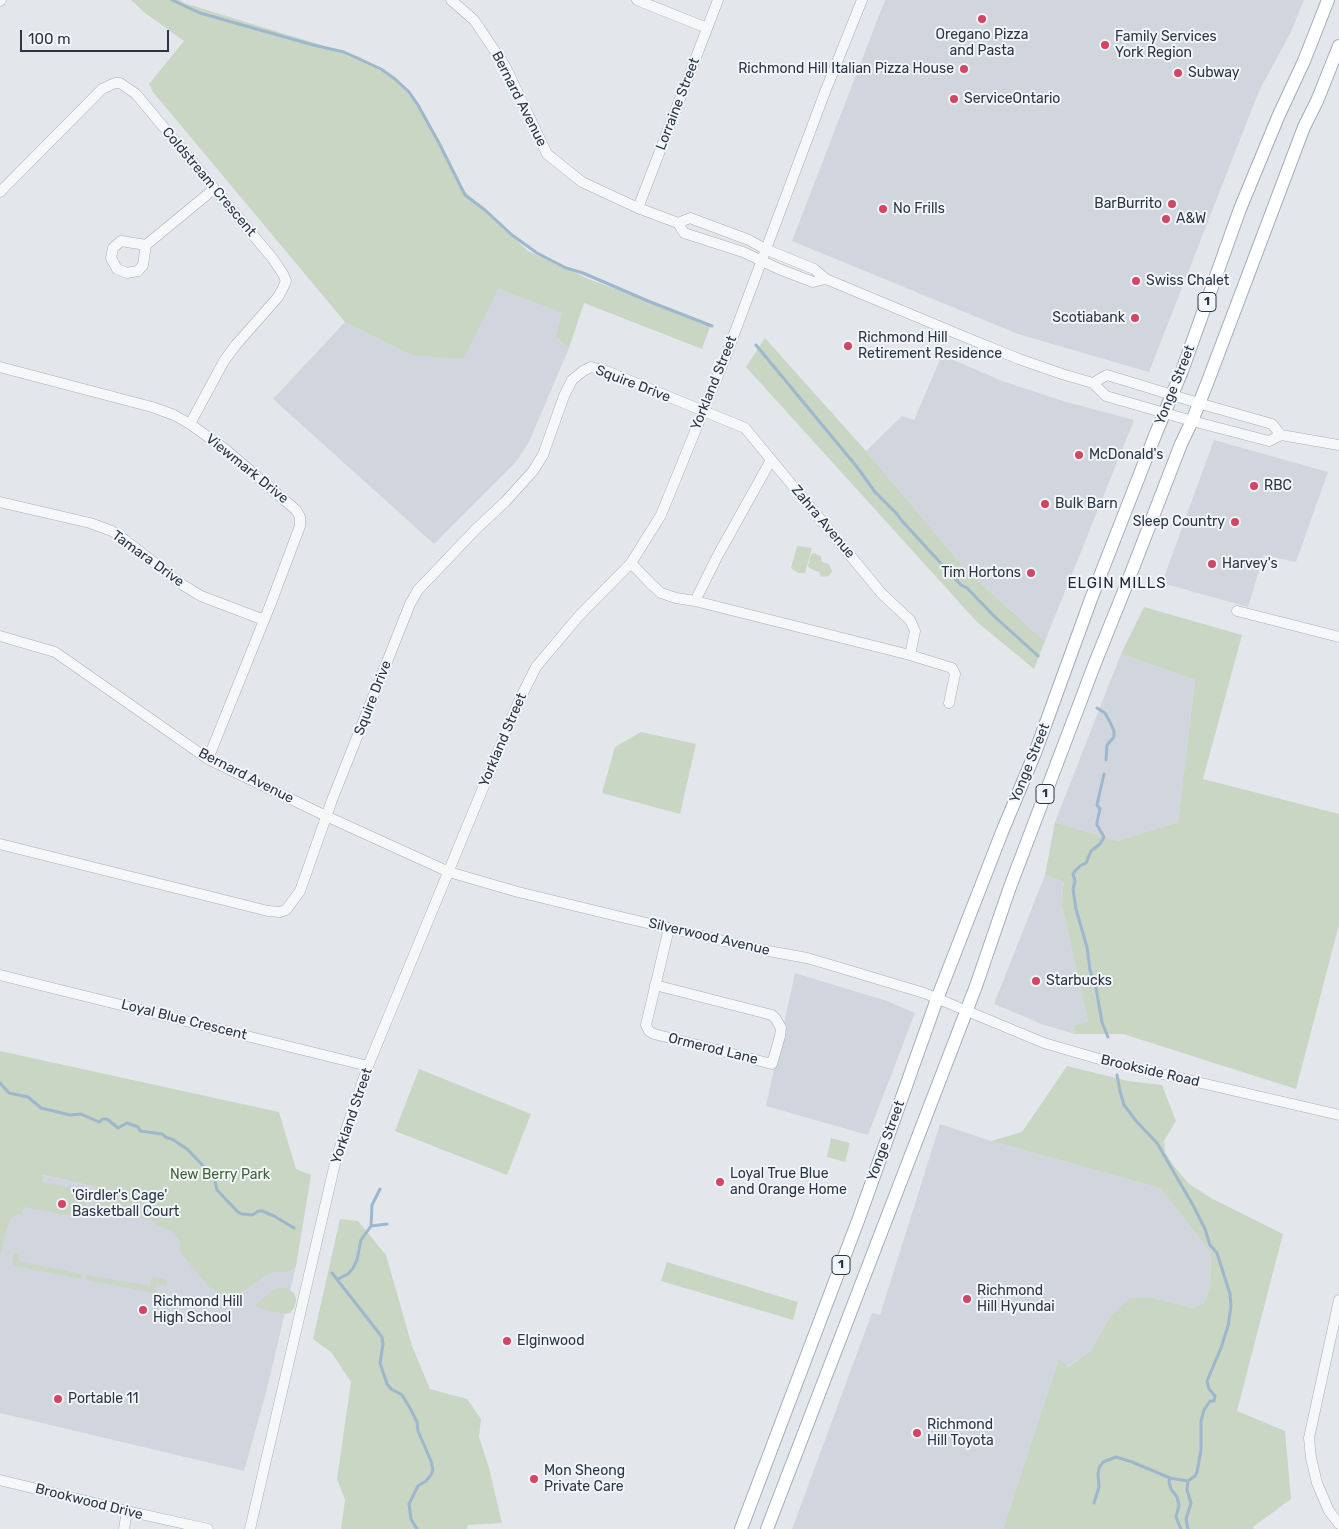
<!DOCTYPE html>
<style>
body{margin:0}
#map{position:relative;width:1339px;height:1529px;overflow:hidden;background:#e3e7ec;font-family:Rubik,sans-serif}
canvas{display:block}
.scale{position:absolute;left:20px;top:30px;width:149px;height:22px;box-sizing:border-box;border:2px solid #2a3545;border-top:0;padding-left:6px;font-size:15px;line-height:18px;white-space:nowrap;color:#2a3545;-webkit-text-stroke:4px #f3f6f9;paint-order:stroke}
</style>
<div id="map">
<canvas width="1339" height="1529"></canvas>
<div class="scale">100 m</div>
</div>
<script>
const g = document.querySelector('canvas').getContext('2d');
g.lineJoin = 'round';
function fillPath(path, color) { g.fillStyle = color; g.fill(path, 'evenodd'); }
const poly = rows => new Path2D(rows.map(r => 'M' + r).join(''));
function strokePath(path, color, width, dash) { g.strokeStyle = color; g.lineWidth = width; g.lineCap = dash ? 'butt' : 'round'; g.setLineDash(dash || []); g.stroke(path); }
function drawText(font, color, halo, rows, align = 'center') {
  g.font = font + ' Rubik,sans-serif'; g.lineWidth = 4; g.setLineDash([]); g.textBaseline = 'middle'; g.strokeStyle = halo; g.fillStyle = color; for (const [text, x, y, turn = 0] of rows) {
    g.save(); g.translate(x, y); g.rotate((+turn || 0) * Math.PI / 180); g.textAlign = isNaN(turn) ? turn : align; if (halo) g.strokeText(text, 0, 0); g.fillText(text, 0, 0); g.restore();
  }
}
const built = poly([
 [885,0,1304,0,1291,32,1259,91,1149,372,1018,334,792,241],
 [498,289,562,313,555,337,569,348,529,442,516,462,434,544,273,399,345,322,411,355],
 [942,355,1002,381,1063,401,1134,420,1045,641,968,572,866,451,902,416,914,420],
 [1214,440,1328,472,1296,562,1264,555,1248,607,1162,583],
 [1121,654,1195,680,1178,822,1117,841,1055,822],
 [1045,875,1064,882,1061,902,1088,1022,1073,1025,1075,1034,1044,1025,994,1004],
 [795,973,887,1001,915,1013,868,1135,766,1106],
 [940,1124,991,1141,1160,1188,1211,1253,1210,1287,1204,1303,1193,1308,1153,1298,1109,1318,1091,1350,1067,1367,1059,1358,1003,1529,792,1529,872,1313,880,1315],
 [0,1153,42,1175,96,1187,174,1227,239,1295,267,1275,274,1272,287,1272,293,1270,296,1266,267,1389,244,1471,0,1413]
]);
const green = poly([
 [131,0,180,0,184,3,360,57,409,90,433,132,460,187,528,251,591,280,711,324,702,349,584,303,569,348,555,337,562,313,498,289,463,359,411,355,345,322,153,92,149,84,184,41,145,13],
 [765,338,866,451,968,572,1045,641,1034,669,977,622,746,367],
 [797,546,812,548,805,573,798,573,791,568],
 [814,553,821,556,822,562,829,564,832,571,829,576,821,577,819,572,809,568,808,566,811,554],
 [1144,607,1242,635,1203,779,1339,814,1339,925,1296,1089,1123,1034,1075,1034,1073,1025,1088,1022,1061,902,1064,882,1045,875,1055,822,1117,841,1178,822,1195,680,1121,654],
 [641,732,696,744,680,814,602,793,615,747],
 [0,1051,279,1112,296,1169,311,1175,296,1266,293,1270,287,1272,274,1272,267,1275,239,1295,225,1296,209,1287,198,1274,180,1252,179,1240,171,1231,157,1225,154,1221,93,1208,96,1187,43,1175,42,1182,89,1191,83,1218,24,1207,22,1214,15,1215,9,1221,0,1256],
 [1067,1066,1128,1081,1162,1085,1176,1121,1164,1141,1165,1152,1173,1165,1189,1184,1213,1199,1283,1234,1237,1411,1285,1431,1291,1499,1253,1527,1254,1529,1003,1529,1059,1358,1068,1367,1091,1350,1109,1318,1130,1298,1153,1298,1193,1308,1204,1303,1210,1287,1211,1253,1160,1188,991,1141,1022,1132],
 [419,1069,531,1114,507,1175,395,1131],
 [831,1138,850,1143,845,1162,827,1157],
 [340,1219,358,1221,386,1255,412,1346,430,1389,467,1399,481,1419,479,1437,489,1468,502,1523,468,1525,467,1529,341,1529,345,1500,337,1479,351,1382,331,1352,313,1339],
 [15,1253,19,1253,18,1261,82,1274,81,1279,14,1266,12,1258],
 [667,1262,798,1302,793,1320,661,1281],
 [86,1275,150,1286,152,1277,167,1280,167,1286,156,1284,155,1293,86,1280],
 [282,1287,288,1289,294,1293,296,1298,296,1301,294,1308,290,1313,285,1314,266,1310,254,1306,273,1290]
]);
const stream = poly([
 [172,0,200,13,313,45,344,52,381,69,395,79,409,92,418,105,439,143,465,195,485,210,512,235,537,253,566,268,583,273,648,301,712,326],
 [756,345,857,467,875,492,897,514,902,521,961,585,967,588,993,615,1038,656],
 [1097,708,1105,713,1110,722,1114,731,1114,737,1107,745,1106,760],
 [1104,774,1097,805,1100,809,1097,822,1097,825,1104,837,1100,844,1091,851,1086,863,1080,866,1075,871,1073,874,1075,881,1073,889,1076,909,1087,947,1090,970,1096,988,1102,1022,1108,1037],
 [1117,1075,1120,1091,1124,1105,1137,1122,1157,1143,1194,1207,1205,1229,1210,1245,1217,1253,1230,1294,1231,1306,1228,1326,1221,1348,1207,1381,1209,1389,1215,1396,1214,1401,1210,1401,1204,1410,1201,1421,1201,1450,1197,1472,1195,1476,1188,1481,1187,1490,1191,1503,1186,1519,1188,1529],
 [0,1083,9,1093,28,1097,41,1108,70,1115,81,1114,99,1122,103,1119,107,1119,118,1128,127,1123,138,1127,140,1131,162,1134,167,1138,172,1139,187,1149,214,1177,217,1190,238,1212,242,1214,252,1215,259,1211,262,1211,274,1216,294,1228],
 [371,1226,387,1224],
 [332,1273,382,1337,383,1344,380,1363,387,1384,391,1389,402,1395,410,1408,417,1422,418,1431,421,1438,431,1461,433,1470,431,1475,426,1481,418,1486,409,1504,411,1519,417,1529],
 [338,1279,348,1274,353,1268,357,1260,361,1240,371,1226,372,1205,380,1189],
 [1170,1478,1169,1482,1171,1489,1177,1497,1179,1505,1176,1517,1181,1529],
 [1094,1503,1099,1487,1098,1474,1099,1468,1103,1462,1116,1457,1132,1462,1170,1478,1188,1481]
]);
const minor = poly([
 [451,0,474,20,505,66,547,154,582,182,638,208,678,223,684,233,743,252,779,269,813,282,826,279],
 [637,0,707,28],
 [0,1,1,0],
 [0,192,102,89,115,83,120,83,136,94,273,259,283,274,286,281,282,290,278,297,235,346,224,361,190,424],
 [638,208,718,0],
 [678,223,690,218,749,240,765,249,814,269,826,279,965,337,1019,359,1062,374,1093,383,1106,396,1192,421,1269,441,1281,435,1339,445],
 [146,245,121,241,113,248,111,258,117,269,127,273,138,271,143,265,146,245,214,189],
 [0,367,152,407,174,415,190,424,225,449,296,510,300,517,300,526,271,603,208,759],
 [1093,383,1107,375,1205,405,1272,424,1281,435],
 [0,502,90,523,112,531,125,540,183,585,201,596,264,620],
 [631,563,651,584,661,593,676,598,695,601,910,655,952,668,955,674,949,703],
 [695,601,718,555,771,460],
 [1237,611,1339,637],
 [0,636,55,652,208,759,326,816,449,872,518,892,621,917,763,950,807,958,841,968,924,993,1044,1043,1106,1061,1339,1115],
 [0,844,268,911,280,912,286,910,300,891,332,800,410,604,418,590,476,529,505,502,533,471,543,455,564,396,572,380,583,371,591,367,606,371,745,428,882,594,910,620,915,631,910,655],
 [0,975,368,1066],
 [655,985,772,1015,776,1019,781,1028,780,1036,772,1064,654,1034,649,1031,646,1025,669,928],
 [1339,1300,1309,1438,1311,1458,1317,1483,1329,1511,1339,1524],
 [0,1480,127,1511,208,1529],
 [124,1529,127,1511],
 [250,1529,336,1159,368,1066,519,701,536,667,578,617,631,563,661,515,727,353,825,92,862,0]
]);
const major = poly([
 [741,1529,859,1218,937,999,1002,832,1035,753,1091,599,1156,433,1182,371,1240,209,1278,117,1304,61,1328,0],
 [767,1529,976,986,1010,887,1095,663,1128,581,1181,444,1192,421,1208,381,1304,127,1317,101,1339,46]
]);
const markers = [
 [982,19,5,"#d44463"],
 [1105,45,5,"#d44463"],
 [964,69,5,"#d44463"],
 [1178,73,5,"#d44463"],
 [954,99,5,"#d44463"],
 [1172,204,5,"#d44463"],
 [883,209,5,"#d44463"],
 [1166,219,5,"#d44463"],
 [1136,281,5,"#d44463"],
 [1135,318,5,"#d44463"],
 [848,346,5,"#d44463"],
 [1079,455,5,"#d44463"],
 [1254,486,5,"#d44463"],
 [1045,504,5,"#d44463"],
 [1235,522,5,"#d44463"],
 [1212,564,5,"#d44463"],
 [1031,573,5,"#d44463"],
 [1036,981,5,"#d44463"],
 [720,1182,5,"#d44463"],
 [62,1204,5,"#d44463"],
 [967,1299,5,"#d44463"],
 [143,1310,5,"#d44463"],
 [507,1341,5,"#d44463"],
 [58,1399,5,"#d44463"],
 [917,1433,5,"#d44463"],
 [534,1479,5,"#d44463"]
];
const shields = [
 [1207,302,18],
 [1045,794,18],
 [841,1265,18]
];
const shieldNames = [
 ["1",1207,302],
 ["1",1045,794],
 ["1",841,1265]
];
const poiNames = [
 ["Oregano Pizza",982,35,"center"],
 ["and Pasta",982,51,"center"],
 ["Family Services",1115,37],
 ["York Region",1115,53],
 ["Richmond Hill Italian Pizza House",954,69,"right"],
 ["Subway",1188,73],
 ["ServiceOntario",964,99],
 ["BarBurrito",1162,204,"right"],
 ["No Frills",893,209],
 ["A&W",1176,219],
 ["Swiss Chalet",1146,281],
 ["Scotiabank",1125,318,"right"],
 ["Richmond Hill",858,338],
 ["Retirement Residence",858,354],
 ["McDonald's",1089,455],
 ["RBC",1264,486],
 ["Bulk Barn",1055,504],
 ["Sleep Country",1225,522,"right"],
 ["Harvey's",1222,564],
 ["Tim Hortons",1021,573,"right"],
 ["Starbucks",1046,981],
 ["Loyal True Blue",730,1174],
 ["and Orange Home",730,1190],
 ["'Girdler's Cage'",72,1196],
 ["Basketball Court",72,1212],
 ["Richmond",977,1291],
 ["Hill Hyundai",977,1307],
 ["Richmond Hill",153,1302],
 ["High School",153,1318],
 ["Elginwood",517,1341],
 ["Portable 11",68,1399],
 ["Richmond",927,1425],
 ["Hill Toyota",927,1441],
 ["Mon Sheong",544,1471],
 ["Private Care",544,1487]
];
const streetNames = [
 ["Bernard Avenue",519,99,63],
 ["Lorraine Street",678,104,-69],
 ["Coldstream Crescent",209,182,50],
 ["Yorkland Street",714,383,-68],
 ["Squire Drive",633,384,21],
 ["Yonge Street",1175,385,-68],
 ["Viewmark Drive",247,469,39],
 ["Zahra Avenue",823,522,50],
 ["Tamara Drive",148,559,36],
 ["Squire Drive",373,698,-69],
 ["Yorkland Street",503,740,-67],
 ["Yonge Street",1030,763,-68],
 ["Bernard Avenue",246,776,27],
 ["Silverwood Avenue",709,937,13],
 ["Loyal Blue Crescent",184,1020,14],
 ["Ormerod Lane",713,1049,14],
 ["Brookside Road",1150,1071,13],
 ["Yorkland Street",352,1116,-71],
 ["Yonge Street",886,1141,-70],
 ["Brookwood Drive",89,1502,14]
];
const parkNames = [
 ["New Berry Park",220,1175]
];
const neighbourhoodNames = [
 ["ELGIN MILLS",1117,584]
];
fillPath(built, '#d1d6de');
fillPath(green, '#c9d6c4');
strokePath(stream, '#9db7cd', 3);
strokePath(minor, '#a8aeb7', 11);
strokePath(major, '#a2acb8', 14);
strokePath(minor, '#f6f7f9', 10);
strokePath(major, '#fff', 12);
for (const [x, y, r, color] of markers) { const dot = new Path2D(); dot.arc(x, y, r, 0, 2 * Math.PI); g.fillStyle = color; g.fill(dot); strokePath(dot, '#f3f6f9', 2); }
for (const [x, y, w] of shields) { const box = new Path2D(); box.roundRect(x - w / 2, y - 9.5, w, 19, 4); g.fillStyle = '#f3f6f9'; g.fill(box); strokePath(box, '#2a3545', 1); }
drawText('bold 12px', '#2a3545', null, shieldNames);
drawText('14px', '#2a3545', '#f3f6f9', poiNames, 'left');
drawText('14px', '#2a3545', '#f3f6f9', streetNames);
drawText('14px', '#416136', '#f3f6f9', parkNames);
g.letterSpacing = '1px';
drawText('15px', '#1c2636', '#f3f6f9', neighbourhoodNames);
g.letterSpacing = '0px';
</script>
